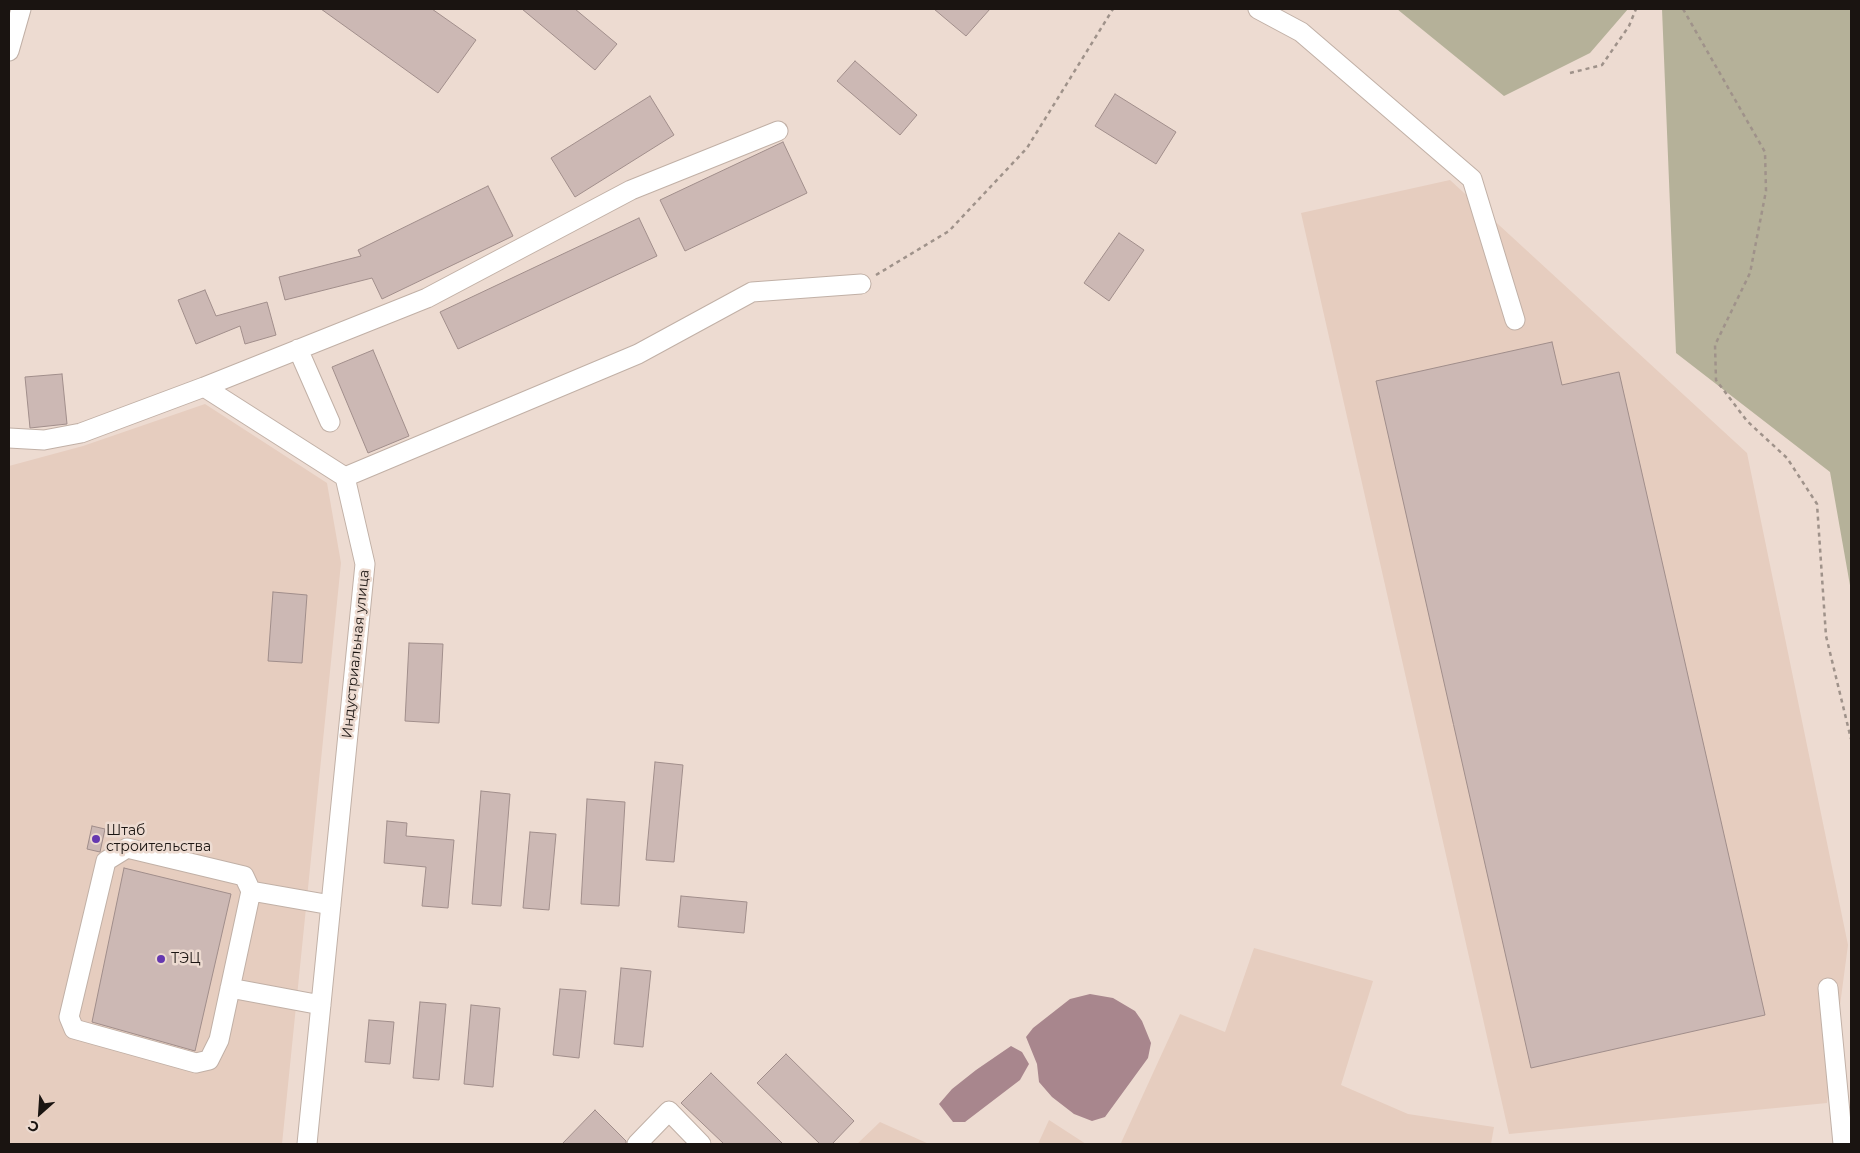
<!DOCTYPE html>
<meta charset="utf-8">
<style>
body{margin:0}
#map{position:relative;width:1860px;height:1153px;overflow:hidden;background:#eddbd1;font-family:Montserrat,sans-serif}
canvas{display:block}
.frame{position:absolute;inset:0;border:10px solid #1a1411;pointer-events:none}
.north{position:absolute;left:15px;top:1088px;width:50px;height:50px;-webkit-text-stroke:4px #eddbd1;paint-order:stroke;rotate:206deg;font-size:14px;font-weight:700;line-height:20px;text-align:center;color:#1a1411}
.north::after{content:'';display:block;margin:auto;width:18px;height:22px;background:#1a1411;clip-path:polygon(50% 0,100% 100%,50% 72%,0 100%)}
</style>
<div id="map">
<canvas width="1860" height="1153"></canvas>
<div class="frame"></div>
<div class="north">С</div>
</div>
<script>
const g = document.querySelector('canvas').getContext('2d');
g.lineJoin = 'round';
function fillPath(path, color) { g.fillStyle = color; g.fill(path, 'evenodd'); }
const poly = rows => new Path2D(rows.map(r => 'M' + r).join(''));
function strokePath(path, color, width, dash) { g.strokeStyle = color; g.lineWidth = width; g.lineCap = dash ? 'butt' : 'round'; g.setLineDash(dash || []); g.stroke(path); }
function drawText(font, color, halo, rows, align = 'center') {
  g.font = font + ' Montserrat,sans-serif'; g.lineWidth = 5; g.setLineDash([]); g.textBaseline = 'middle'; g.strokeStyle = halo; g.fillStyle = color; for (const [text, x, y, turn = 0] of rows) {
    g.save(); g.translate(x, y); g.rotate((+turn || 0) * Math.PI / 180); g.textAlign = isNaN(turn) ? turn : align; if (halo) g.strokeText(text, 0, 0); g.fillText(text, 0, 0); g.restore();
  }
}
const built = poly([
 [1450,180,1747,453,1848,945,1827,1103,1509,1134,1301,213],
 [205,404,327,483,341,563,282,1144,9,1144,9,466,83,446],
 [1254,948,1373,981,1341,1085,1408,1114,1494,1127,1491,1144,1038,1144,1049,1120,1086,1144,1121,1143,1180,1014,1225,1032],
 [880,1122,929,1144,857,1144]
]);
const green = poly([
 [1397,9,1628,9,1590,53,1504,96],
 [1662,9,1851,9,1851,591,1830,472,1676,353]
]);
const water = poly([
 [1090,994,1113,998,1135,1011,1142,1021,1151,1043,1148,1058,1105,1117,1092,1121,1074,1114,1052,1097,1039,1082,1037,1064,1026,1037,1033,1028,1070,999],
 [1011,1046,1022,1052,1029,1064,1020,1080,965,1122,953,1122,939,1104,952,1089,976,1070]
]);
const building = poly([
 [321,9,432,9,476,40,438,93,321,9],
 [522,9,575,9,617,44,595,70,522,9],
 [934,9,990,9,966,36,934,9],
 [855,61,917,115,900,135,837,81,855,61],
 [1115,94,1176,132,1156,164,1095,126,1115,94],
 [650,96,674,135,575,197,551,158,650,96],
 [783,142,807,193,685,251,660,200,783,142],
 [488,186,513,236,382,299,372,278,285,300,279,277,361,256,358,250,488,186],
 [639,218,657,256,458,349,440,312,639,218],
 [1119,233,1144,250,1109,301,1084,283,1119,233],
 [205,290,216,316,267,302,276,335,245,344,240,326,196,344,178,300,205,290],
 [1552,342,1562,385,1619,372,1765,1015,1531,1068,1376,381,1552,342],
 [373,350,409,436,368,453,332,367,373,350],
 [62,374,67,424,30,428,25,377,62,374],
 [273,592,307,595,302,663,268,661,273,592],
 [409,643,443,644,439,723,405,721,409,643],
 [655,762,683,765,674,862,646,860,655,762],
 [481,791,510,794,501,906,472,904,481,791],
 [587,799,625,802,619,906,581,904,587,799],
 [387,821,407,823,406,836,454,840,448,908,422,906,426,867,384,863,387,821],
 [92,826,105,829,100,852,87,849,92,826],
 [530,832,556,834,549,910,523,908,530,832],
 [124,868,231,894,195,1051,92,1022,124,868],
 [681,896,747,902,744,933,678,927,681,896],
 [621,968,651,971,643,1047,614,1044,621,968],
 [560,989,586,991,579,1058,553,1055,560,989],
 [420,1002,446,1004,439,1080,413,1078,420,1002],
 [471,1005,500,1008,493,1087,464,1084,471,1005],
 [369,1020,394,1022,390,1064,365,1062,369,1020],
 [786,1054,854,1121,832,1144,820,1144,757,1083,786,1054],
 [711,1073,783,1144,724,1144,681,1103,711,1073],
 [595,1110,626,1141,626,1144,562,1144,595,1110]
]);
const path = poly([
 [1683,9,1765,152,1766,191,1750,273,1715,345,1716,380,1747,421,1787,458,1817,504,1826,636,1851,739],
 [1570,73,1602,65,1629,26,1636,9],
 [876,275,949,231,1027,148,1113,9]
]);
const minor = poly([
 [1258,9,1301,32,1472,179,1515,320],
 [9,51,21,9],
 [298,349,330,422],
 [204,387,427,298,631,190,778,131],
 [9,438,44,440,81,433,204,387,345,477,365,564,307,1144],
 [345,477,638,354,752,292,861,284],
 [251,891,219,1040,209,1060,196,1063,74,1029,69,1017,106,861,127,848,244,876,251,891,331,905],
 [230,988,321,1005],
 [1828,988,1843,1144],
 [637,1144,669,1111,701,1144]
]);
const markers = [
 [96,839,5,"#6538b0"],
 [161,959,5,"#6538b0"]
];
const streetNames = [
 ["Индустриальная улица",356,654,-84]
];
const poiNames = [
 ["Штаб",106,831],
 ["строительства",106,847],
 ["ТЭЦ",171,959]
];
fillPath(built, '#e6cdbf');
fillPath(green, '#b5b199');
fillPath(water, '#a8868d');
fillPath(building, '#ccb8b4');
strokePath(building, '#a18e8b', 1);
strokePath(minor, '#c1b0a6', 21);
strokePath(path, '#9f928a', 2.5, [4, 4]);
strokePath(minor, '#fff', 19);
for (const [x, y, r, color] of markers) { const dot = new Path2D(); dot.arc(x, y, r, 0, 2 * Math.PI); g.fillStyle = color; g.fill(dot); strokePath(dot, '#eddbd1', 2); }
drawText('14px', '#1a1411', '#eddbd1', streetNames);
drawText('14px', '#1a1411', '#eddbd1', poiNames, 'left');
</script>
